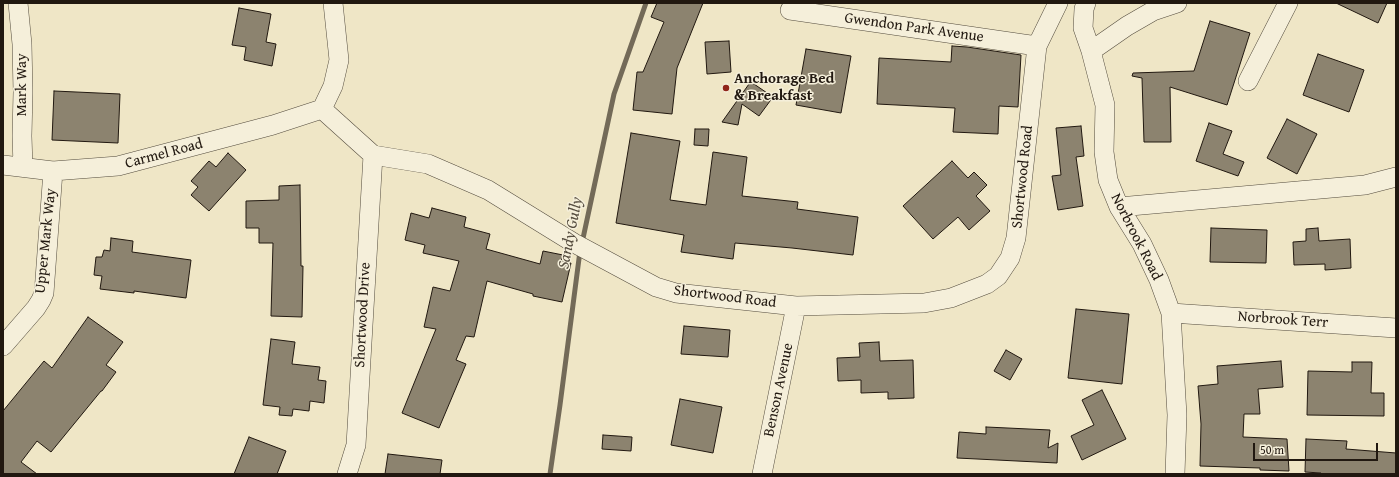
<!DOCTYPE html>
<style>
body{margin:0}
#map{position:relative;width:1399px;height:477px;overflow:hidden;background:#efe6c6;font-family:"Gentium Book Plus",serif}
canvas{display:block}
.frame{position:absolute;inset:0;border:4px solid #211810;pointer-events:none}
.scale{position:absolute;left:1253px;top:443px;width:125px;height:18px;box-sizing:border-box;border:2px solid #211810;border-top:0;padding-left:5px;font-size:12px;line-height:14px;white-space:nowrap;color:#211810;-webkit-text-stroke:3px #f5efda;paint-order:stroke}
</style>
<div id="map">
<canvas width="1399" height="477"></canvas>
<div class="frame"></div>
<div class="scale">50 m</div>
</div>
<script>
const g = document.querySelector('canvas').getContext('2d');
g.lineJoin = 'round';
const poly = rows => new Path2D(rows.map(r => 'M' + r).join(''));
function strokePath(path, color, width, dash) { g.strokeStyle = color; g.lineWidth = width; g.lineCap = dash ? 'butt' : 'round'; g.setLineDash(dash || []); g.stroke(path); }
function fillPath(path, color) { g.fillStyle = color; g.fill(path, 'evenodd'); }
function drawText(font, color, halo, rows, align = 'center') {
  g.font = font + ' "Gentium Book Plus",serif'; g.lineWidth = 3; g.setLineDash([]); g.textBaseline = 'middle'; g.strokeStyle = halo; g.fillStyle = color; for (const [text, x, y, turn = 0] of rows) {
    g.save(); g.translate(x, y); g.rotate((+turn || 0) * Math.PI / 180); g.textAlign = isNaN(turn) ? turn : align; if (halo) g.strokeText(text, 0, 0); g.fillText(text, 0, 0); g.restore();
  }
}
const stream = poly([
 [582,243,614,94,646,3],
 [550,474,560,405,580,251]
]);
const building = poly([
 [657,3,703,3,677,68,672,114,633,110,637,72,643,72,664,22,651,17,657,3],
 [1336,3,1387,3,1378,23,1336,3],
 [239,8,271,14,266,42,276,44,272,66,244,60,246,47,232,45,239,8],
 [1210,21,1250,33,1227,105,1170,87,1171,142,1144,142,1142,78,1132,76,1133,73,1194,71,1210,21],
 [729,41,731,72,707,74,705,42,729,41],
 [952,46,967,47,1021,55,1018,107,999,106,998,134,953,132,955,108,877,104,879,58,951,62,952,46],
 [806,49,851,56,841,113,796,105,806,49],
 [1318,54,1364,70,1349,112,1303,95,1318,54],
 [749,84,754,84,773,97,759,116,742,104,738,125,722,122,749,84],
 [54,91,120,94,118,143,52,140,54,91],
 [1287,119,1317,134,1297,174,1267,158,1287,119],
 [1209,123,1232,131,1223,154,1244,162,1238,176,1196,161,1209,123],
 [1081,126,1084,156,1076,157,1083,206,1058,210,1052,176,1061,175,1056,128,1081,126],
 [695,129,709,129,708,146,694,145,695,129],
 [631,133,680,141,670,200,706,205,713,152,747,157,742,196,798,202,797,209,858,217,853,255,792,248,735,243,733,259,681,252,684,235,616,223,631,133],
 [228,153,246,170,209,211,191,195,198,187,191,181,209,161,216,167,228,153],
 [952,161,968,178,974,172,987,185,976,196,990,211,969,230,958,217,933,239,903,206,952,161],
 [300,185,301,266,303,266,302,317,271,316,273,243,259,243,259,228,246,228,246,201,279,200,279,186,300,185],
 [432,208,466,217,464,227,490,234,486,249,540,264,543,251,563,255,561,261,571,263,562,302,533,296,533,294,487,281,474,337,466,336,456,360,466,364,439,428,402,413,436,329,424,327,433,287,450,291,459,261,423,253,425,245,405,240,411,213,429,218,432,208],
 [1211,228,1267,230,1266,263,1210,262,1211,228],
 [1318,228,1319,241,1350,239,1351,268,1325,270,1325,264,1294,265,1293,242,1306,241,1306,229,1318,228],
 [111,238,133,241,132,252,191,260,186,298,134,291,134,293,100,289,102,276,94,275,96,257,102,257,104,250,110,251,111,238],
 [1076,309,1129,314,1122,384,1068,378,1076,309],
 [88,317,123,342,106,365,116,372,102,391,101,391,51,452,37,441,21,462,37,474,3,474,3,411,44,361,52,368,88,317],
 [684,326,730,330,728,357,681,354,684,326],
 [271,339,295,342,292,364,320,367,318,380,326,381,324,403,310,401,309,411,293,409,292,416,279,415,280,407,263,405,271,339],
 [879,342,880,361,913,360,914,398,888,399,888,392,861,393,861,380,838,381,837,358,860,357,859,343,879,342],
 [1006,350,1022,359,1010,380,994,371,1006,350],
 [1281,361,1283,387,1258,389,1260,414,1244,414,1243,437,1287,439,1289,471,1260,470,1260,468,1200,466,1201,424,1198,386,1218,384,1217,366,1281,361],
 [1352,362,1372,362,1371,393,1384,393,1384,416,1307,415,1308,371,1352,372,1352,362],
 [1102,390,1126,439,1082,460,1071,436,1094,425,1082,400,1102,390],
 [680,399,722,407,713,453,671,445,680,399],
 [986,427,1050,430,1048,448,1058,443,1057,463,957,458,959,432,986,434,986,427],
 [603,435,632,437,631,451,602,449,603,435],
 [249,437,286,451,277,474,234,474,249,437],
 [1306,439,1347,441,1346,449,1396,453,1396,474,1321,474,1321,473,1305,472,1306,439],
 [388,454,442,460,440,474,385,474,388,454]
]);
const minor = poly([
 [18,3,22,44,23,92,22,136,23,167],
 [333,3,339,60,333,86,322,109,373,155,428,164,488,190,574,243,656,287,676,293,796,306,924,303,951,298,987,284,998,276,1010,258,1016,238,1037,46,1058,3],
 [1086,3,1084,9,1083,28,1091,51,1105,105,1104,152,1108,180,1119,207,1142,244,1159,280,1171,313,1177,415,1175,474],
 [790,10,1037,46],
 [1091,51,1127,26,1153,11,1177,3],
 [1248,81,1288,3],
 [3,165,53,171,118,166,273,125,322,109],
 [1119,207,1365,185,1396,177],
 [1171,313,1396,328],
 [3,346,36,308,41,300,44,293,53,171],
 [347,474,356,445,373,155],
 [762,474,796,306]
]);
const markers = [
 [726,88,4,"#8f2418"]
];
const streetNames = [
 ["Gwendon Park Avenue",914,28,8],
 ["Mark Way",22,85,-90],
 ["Carmel Road",164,154,-15],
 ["Shortwood Road",1023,177,-84],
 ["Norbrook Road",1136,237,63],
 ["Upper Mark Way",46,241,-84],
 ["Shortwood Road",725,297,7],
 ["Shortwood Drive",363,315,-87],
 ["Norbrook Terr",1283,320,4],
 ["Benson Avenue",779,390,-78]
];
const poiNames = [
 ["Anchorage Bed",734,79],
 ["& Breakfast",734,96]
];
const waterNames = [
 ["Sandy Gully",571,233,-79]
];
strokePath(stream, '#736a58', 5);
fillPath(building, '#8c836f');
strokePath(building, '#211810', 1);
strokePath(minor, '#544c3e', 20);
strokePath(minor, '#f5efda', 19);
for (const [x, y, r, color] of markers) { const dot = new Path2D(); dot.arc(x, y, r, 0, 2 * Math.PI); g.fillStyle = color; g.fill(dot); strokePath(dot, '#f5efda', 1.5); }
drawText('15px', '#211810', '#f5efda', streetNames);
drawText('bold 15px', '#211810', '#f5efda', poiNames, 'left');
drawText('italic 16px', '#574e40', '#f5efda', waterNames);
</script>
